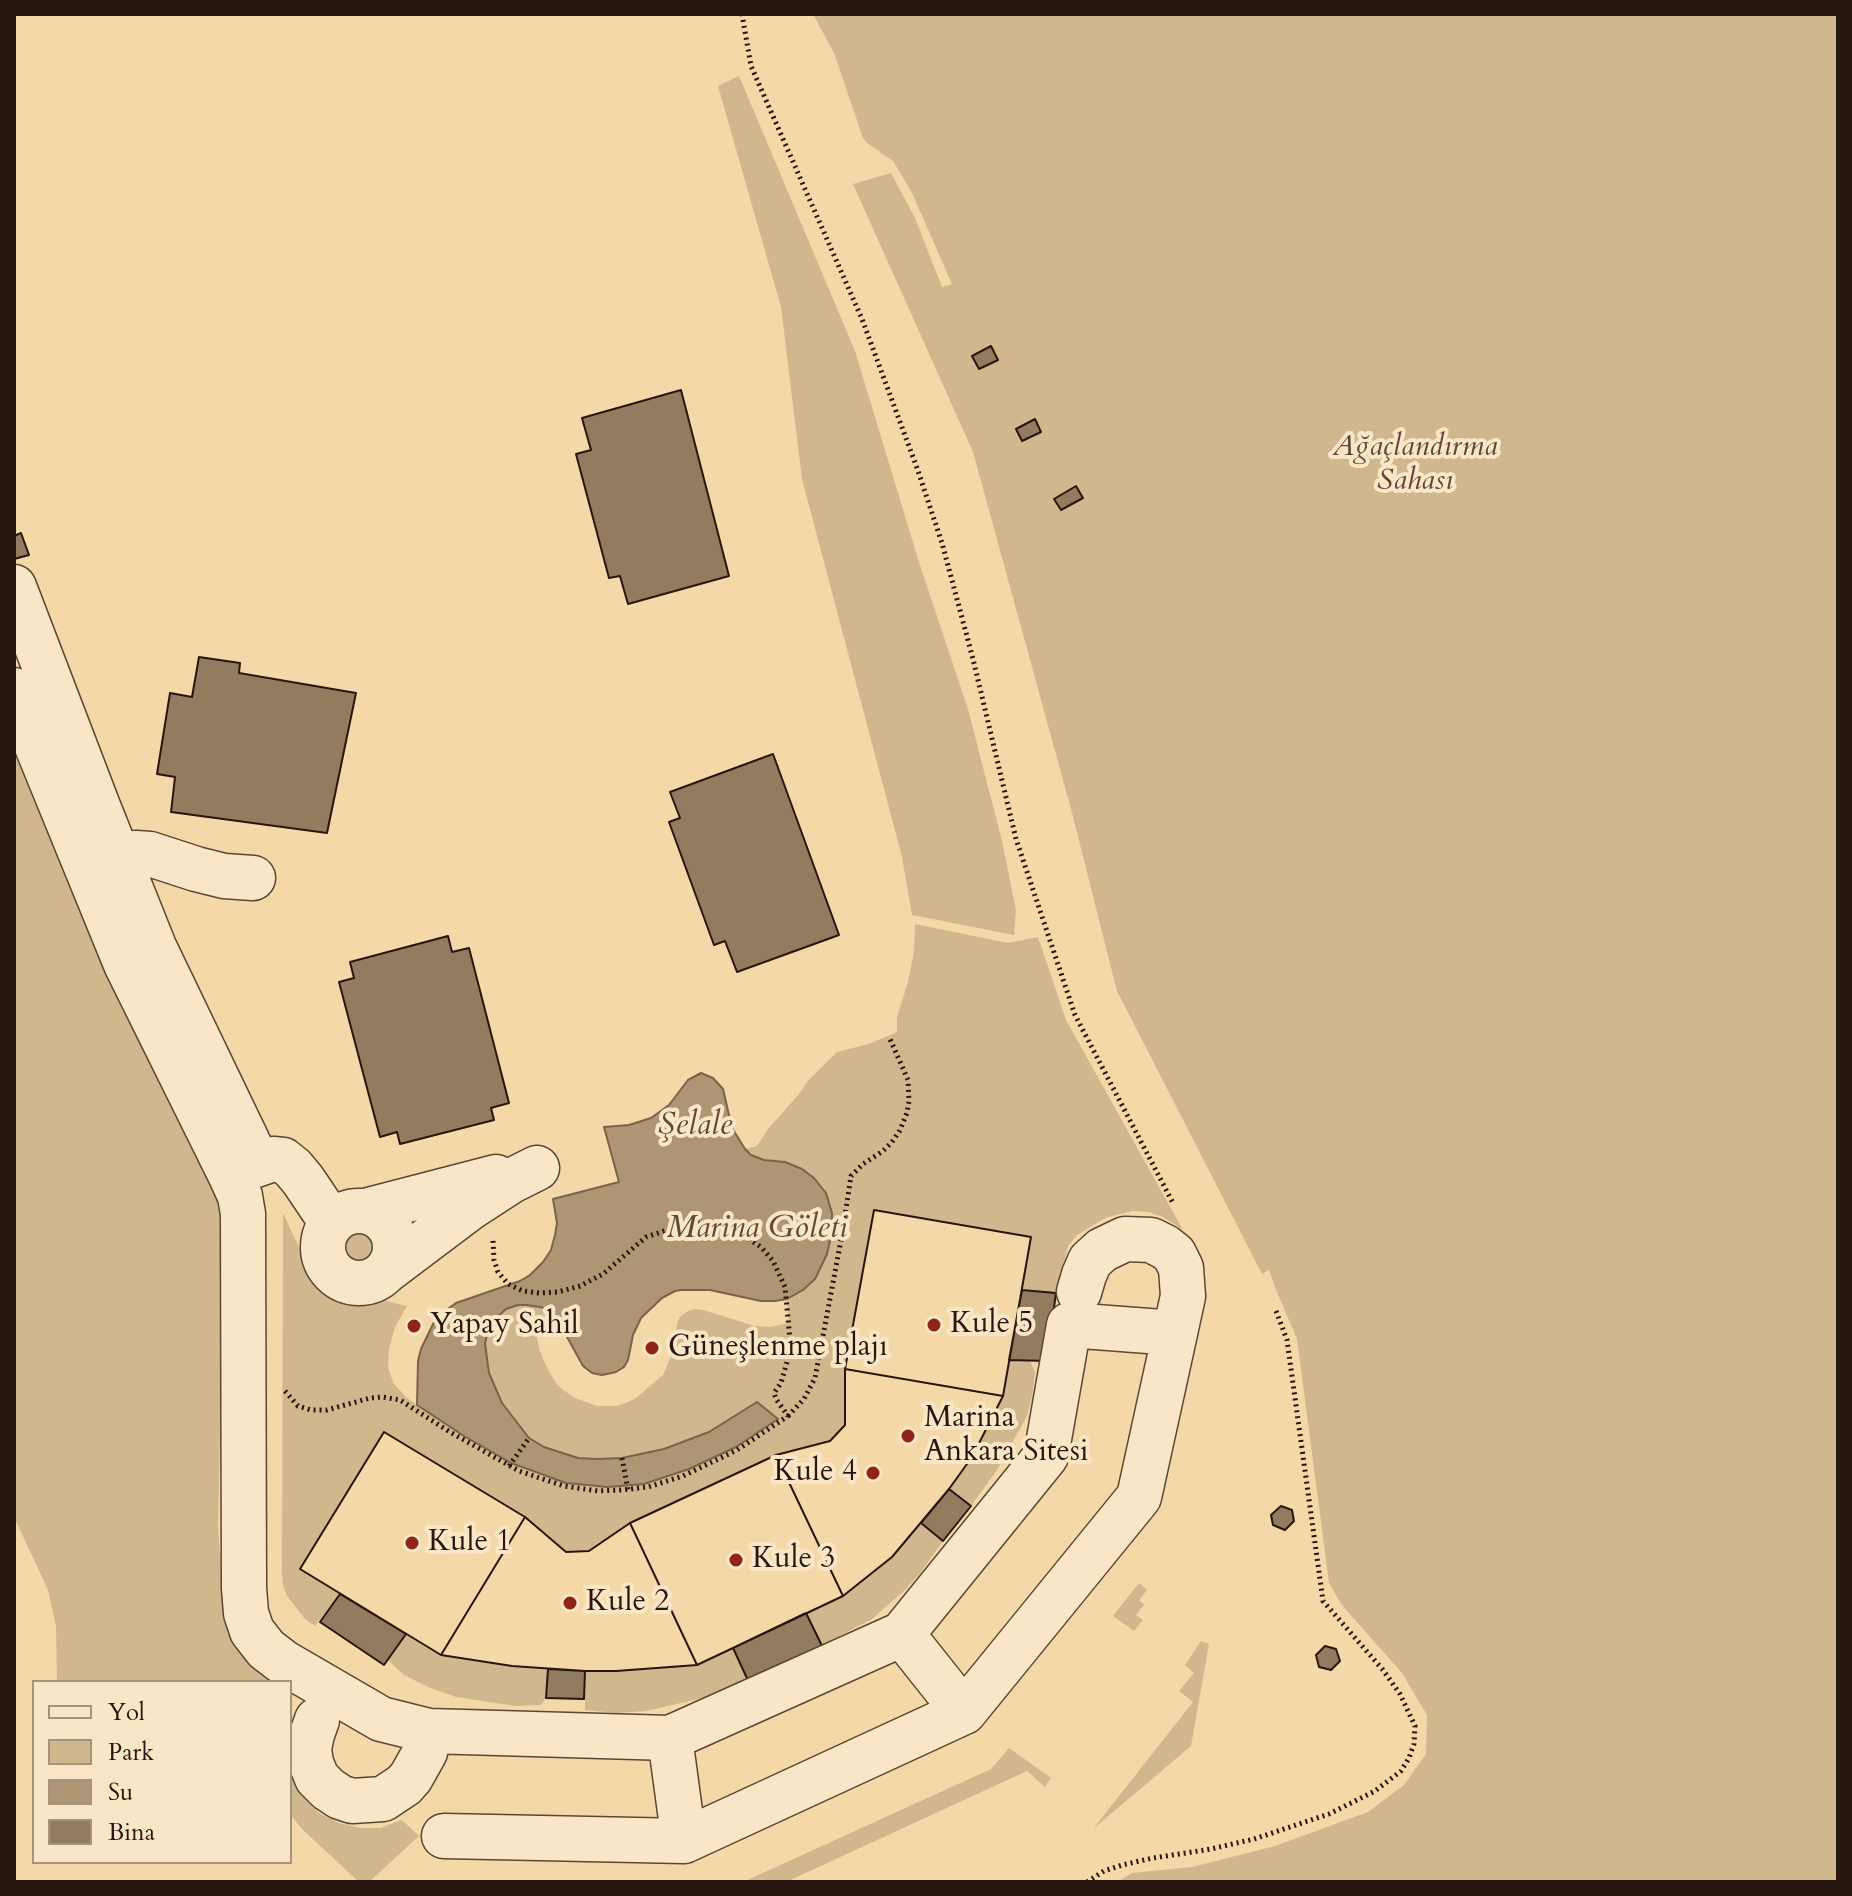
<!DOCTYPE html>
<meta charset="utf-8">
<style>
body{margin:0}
#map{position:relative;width:1852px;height:1896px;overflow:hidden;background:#f4d8a8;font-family:Cardo,serif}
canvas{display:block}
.frame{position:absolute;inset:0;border:16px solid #271710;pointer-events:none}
.legend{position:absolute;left:32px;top:1680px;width:260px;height:184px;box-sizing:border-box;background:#f8e6c6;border:2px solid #a4937d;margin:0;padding:10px 14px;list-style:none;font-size:24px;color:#271710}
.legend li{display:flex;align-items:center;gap:16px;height:40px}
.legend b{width:40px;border:2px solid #a4937d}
</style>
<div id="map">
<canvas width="1852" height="1896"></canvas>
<div class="frame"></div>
<ul class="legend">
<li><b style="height:10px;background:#f8e6c6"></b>Yol</li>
<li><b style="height:22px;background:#d1b78e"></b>Park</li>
<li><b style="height:22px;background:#ae9674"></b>Su</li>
<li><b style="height:22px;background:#927b5f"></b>Bina</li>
</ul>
</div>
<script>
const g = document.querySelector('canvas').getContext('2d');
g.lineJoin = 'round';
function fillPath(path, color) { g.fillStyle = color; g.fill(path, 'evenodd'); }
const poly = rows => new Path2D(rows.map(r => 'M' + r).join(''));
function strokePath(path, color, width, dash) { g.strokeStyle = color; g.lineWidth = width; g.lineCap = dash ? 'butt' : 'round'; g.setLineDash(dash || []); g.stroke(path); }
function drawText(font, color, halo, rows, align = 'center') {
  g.font = font + ' Cardo,serif'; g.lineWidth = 8; g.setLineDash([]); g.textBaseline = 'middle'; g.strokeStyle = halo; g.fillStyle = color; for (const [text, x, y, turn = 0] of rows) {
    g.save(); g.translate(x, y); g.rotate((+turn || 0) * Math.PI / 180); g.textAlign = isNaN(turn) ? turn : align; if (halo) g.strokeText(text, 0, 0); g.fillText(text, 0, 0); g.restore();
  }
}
const green = poly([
 [813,14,1838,14,1838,1882,1117,1882,1132,1873,1192,1867,1275,1846,1368,1812,1404,1785,1426,1754,1427,1715,1402,1673,1341,1604,1329,1583,1297,1339,1277,1292,1269,1270,1262,1274,1117,991,1071,809,973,452,853,184,891,173,915,218,942,287,952,284,912,193,893,161,867,143,863,138,834,53],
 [739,76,855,351,918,559,968,709,1002,841,1016,910,1014,935,912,915,902,857,802,479,781,307,718,86],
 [14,747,225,1206,218,1526,221,1568,227,1604,282,1682,57,1682,56,1626,48,1590,14,1517],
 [915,924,1008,943,1038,937,1066,1020,1183,1230,1163,1217,1148,1212,1132,1211,1105,1218,1077,1235,1068,1246,1056,1293,1022,1290,1031,1237,874,1210,845,1369,845,1425,830,1441,776,1455,630,1523,589,1551,566,1552,525,1517,384,1432,300,1569,340,1594,315,1626,305,1619,287,1596,283,1585,282,1573,283,1213,309,1269,326,1290,344,1300,362,1303,383,1300,407,1306,395,1327,389,1349,388,1368,394,1384,407,1398,464,1436,511,1463,537,1474,566,1483,588,1487,607,1487,643,1484,673,1475,705,1462,736,1447,777,1418,757,1402,709,1432,664,1449,622,1458,597,1459,578,1458,561,1454,544,1447,529,1438,502,1403,489,1373,486,1357,485,1344,488,1328,496,1318,506,1309,518,1305,527,1305,545,1308,555,1315,536,1331,539,1349,547,1368,556,1383,562,1389,575,1398,597,1406,616,1406,626,1403,636,1398,663,1375,671,1356,677,1324,680,1317,688,1311,695,1309,703,1310,755,1326,770,1327,789,1323,787,1299,803,1290,815,1279,827,1254,832,1232,832,1213,829,1202,826,1193,802,1169,785,1162,757,1158,745,1149,757,1146,768,1129,800,1093,807,1082,837,1052,869,1044,897,1032,897,1017,908,982,914,952],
 '339 1248a20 20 0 1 1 40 0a20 20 0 1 1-40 0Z',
 [1009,1360,1030,1361,1035,1372,1032,1396,1027,1416,997,1470,971,1506,950,1489,972,1457,1003,1396],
 [921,1523,943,1541,921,1572,906,1589,872,1619,822,1645,806,1613,843,1596,892,1557],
 [1139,1583,1147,1590,1139,1600,1144,1605,1136,1615,1143,1620,1134,1631,1113,1616],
 [406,1634,441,1655,512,1666,548,1669,546,1698,541,1705,516,1706,456,1697,428,1687,404,1675,388,1660],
 [1201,1641,1209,1644,1191,1746,1093,1829,1193,1702,1179,1691,1194,1673,1185,1665],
 [733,1648,751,1687,646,1711,616,1713,585,1710,585,1671,616,1671,697,1665],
 [1009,1748,1051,1778,1045,1787,1027,1771,786,1882,743,1882,991,1769],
 [290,1773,301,1795,319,1813,339,1823,360,1828,380,1828,402,1820,419,1836,369,1882,359,1882,302,1829,290,1814]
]);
const water = poly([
 [701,1073,713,1078,723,1089,732,1128,745,1149,751,1155,764,1160,785,1162,802,1169,814,1178,826,1193,832,1213,832,1232,827,1254,815,1279,803,1290,787,1299,775,1301,761,1301,710,1290,681,1290,675,1291,662,1298,641,1318,633,1335,628,1360,624,1367,616,1372,602,1375,592,1373,583,1366,555,1315,545,1308,527,1305,518,1305,506,1309,496,1318,488,1328,485,1344,489,1373,502,1403,529,1438,544,1447,578,1458,597,1459,622,1458,664,1449,709,1432,757,1402,778,1419,736,1447,689,1469,644,1484,607,1487,566,1483,511,1463,464,1436,417,1405,418,1361,421,1349,433,1324,442,1313,456,1303,520,1281,530,1275,543,1262,551,1250,555,1235,557,1223,553,1199,619,1182,604,1127,629,1125,651,1118,669,1105,688,1080,701,1073]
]);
const building = poly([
 [991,346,998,360,979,369,972,356,991,346],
 [681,390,729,576,628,604,620,576,609,578,576,454,591,450,582,418,681,390],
 [1035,419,1041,432,1022,441,1016,429,1035,419],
 [1076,486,1083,498,1061,510,1054,499,1076,486],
 [21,533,29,555,14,559,14,536,21,533],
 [199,657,240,663,239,673,356,693,327,833,171,812,175,777,157,774,170,693,192,697,199,657],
 [773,754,839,935,737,972,725,941,714,945,669,822,680,818,670,792,773,754],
 [448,936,452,952,469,948,509,1103,491,1108,494,1120,400,1144,397,1132,380,1137,339,982,354,978,350,962,448,936],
 [874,1210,1031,1237,1003,1396,845,1369,874,1210],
 [874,1210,1031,1237,1003,1396,972,1457,949,1489,892,1557,843,1596,697,1665,616,1671,585,1671,512,1666,441,1655,300,1569,384,1432,525,1517,566,1552,589,1551,630,1523,776,1455,830,1441,845,1425,845,1369,874,1210],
 [1022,1290,1056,1293,1047,1361,1009,1360,1022,1290],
 [845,1369,1003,1396,972,1457,949,1489,892,1557,843,1596,776,1455,830,1441,845,1425,845,1369],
 [384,1432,525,1517,441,1655,300,1569,384,1432],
 [776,1455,843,1596,697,1665,630,1523,776,1455],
 [949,1489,971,1506,943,1541,921,1523,949,1489],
 [1281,1506,1292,1510,1294,1521,1285,1530,1273,1525,1271,1515,1281,1506],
 [525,1517,566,1552,589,1551,630,1523,697,1665,616,1671,585,1671,512,1666,441,1655,525,1517],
 [340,1594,406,1634,384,1665,320,1622,340,1594],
 [806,1613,825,1652,751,1687,733,1648,806,1613],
 [1325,1646,1336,1649,1340,1661,1331,1670,1319,1667,1316,1655,1325,1646],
 [548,1669,585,1671,584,1699,546,1698,548,1669]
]);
const path = poly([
 [742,14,751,66,862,319,917,468,942,543,973,659,1016,839,1075,1015,1174,1205],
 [285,1391,298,1406,311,1410,327,1410,370,1398,382,1397,400,1400,450,1432,519,1471,564,1486,598,1491,622,1490,648,1487,683,1476,737,1450,788,1416,776,1399,774,1393,781,1383,789,1355,790,1340,785,1287,773,1261,761,1247,746,1237,734,1230,720,1226,697,1223,679,1226,646,1237,603,1274,580,1286,558,1292,539,1293,523,1291,508,1284,498,1272,494,1260,493,1240],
 [788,1416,804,1399,815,1378,842,1235,851,1176,863,1164,883,1151,892,1142,899,1132,907,1113,909,1101,908,1080,890,1039],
 [622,1458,628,1490],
 [509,1466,529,1438],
 [1087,1882,1104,1871,1122,1865,1153,1858,1211,1849,1254,1839,1329,1814,1375,1791,1401,1771,1409,1758,1414,1744,1415,1726,1400,1694,1383,1670,1323,1601,1287,1340,1276,1311]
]);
const minor = poly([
 [14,587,97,804,154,947,254,1155],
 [14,690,126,964,230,1174,240,1196,243,1214,244,1588,246,1613,252,1631,266,1649,283,1662,381,1719,429,1731,670,1738,902,1634,1046,1456,1069,1325,1175,1333,1139,1497,964,1712,684,1841,444,1836],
 [93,865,117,855,136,853,150,854,196,869,224,876,253,878],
 [230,1174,273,1159,283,1160,293,1168,303,1180,332,1223],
 [365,1211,496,1177],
 '323 1247a36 36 0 1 1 72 0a36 36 0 1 1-72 0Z',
 [386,1271,471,1207,511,1181,537,1168],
 [1079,1292,1084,1275,1090,1261,1102,1250,1125,1239,1151,1240,1165,1247,1174,1254,1181,1268,1183,1296,1175,1333],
 [902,1634,964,1712],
 [317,1720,312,1734,309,1749,311,1763,317,1778,328,1789,340,1797,352,1801,383,1799,404,1785,411,1777,425,1752,429,1731],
 [670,1738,684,1841]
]);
const markers = [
 [934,1325,8,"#8f2418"],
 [414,1326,8,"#8f2418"],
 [652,1348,8,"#8f2418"],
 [908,1436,8,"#8f2418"],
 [873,1473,8,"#8f2418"],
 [412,1543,8,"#8f2418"],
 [736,1560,8,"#8f2418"],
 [570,1603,8,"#8f2418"]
];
const parkNames = [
 ["Ağaçlandırma",1415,448],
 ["Sahası",1415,482]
];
const poiNames = [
 ["Kule 5",950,1325],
 ["Yapay Sahil",430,1326],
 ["Güneşlenme plajı",668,1348],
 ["Marina",924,1419],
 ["Ankara Sitesi",924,1453],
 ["Kule 4",857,1473,"right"],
 ["Kule 1",428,1543],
 ["Kule 3",752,1560],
 ["Kule 2",586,1603]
];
const waterNames = [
 ["Şelale",695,1127],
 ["Marina Göleti",757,1230]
];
fillPath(green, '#d1b78e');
fillPath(water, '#ae9674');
strokePath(water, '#78634c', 2);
fillPath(building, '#927b5f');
strokePath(building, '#271710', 2);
strokePath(minor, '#5a4736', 47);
strokePath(path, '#271710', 5, [2, 4]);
strokePath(minor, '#f8e6c6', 44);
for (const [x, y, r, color] of markers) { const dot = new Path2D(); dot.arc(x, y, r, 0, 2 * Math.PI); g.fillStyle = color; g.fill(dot); strokePath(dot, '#f8e6c6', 3); }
drawText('italic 30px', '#5a4736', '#f8e6c6', parkNames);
drawText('30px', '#271710', '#f8e6c6', poiNames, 'left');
drawText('italic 32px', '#5d4a38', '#f8e6c6', waterNames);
</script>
